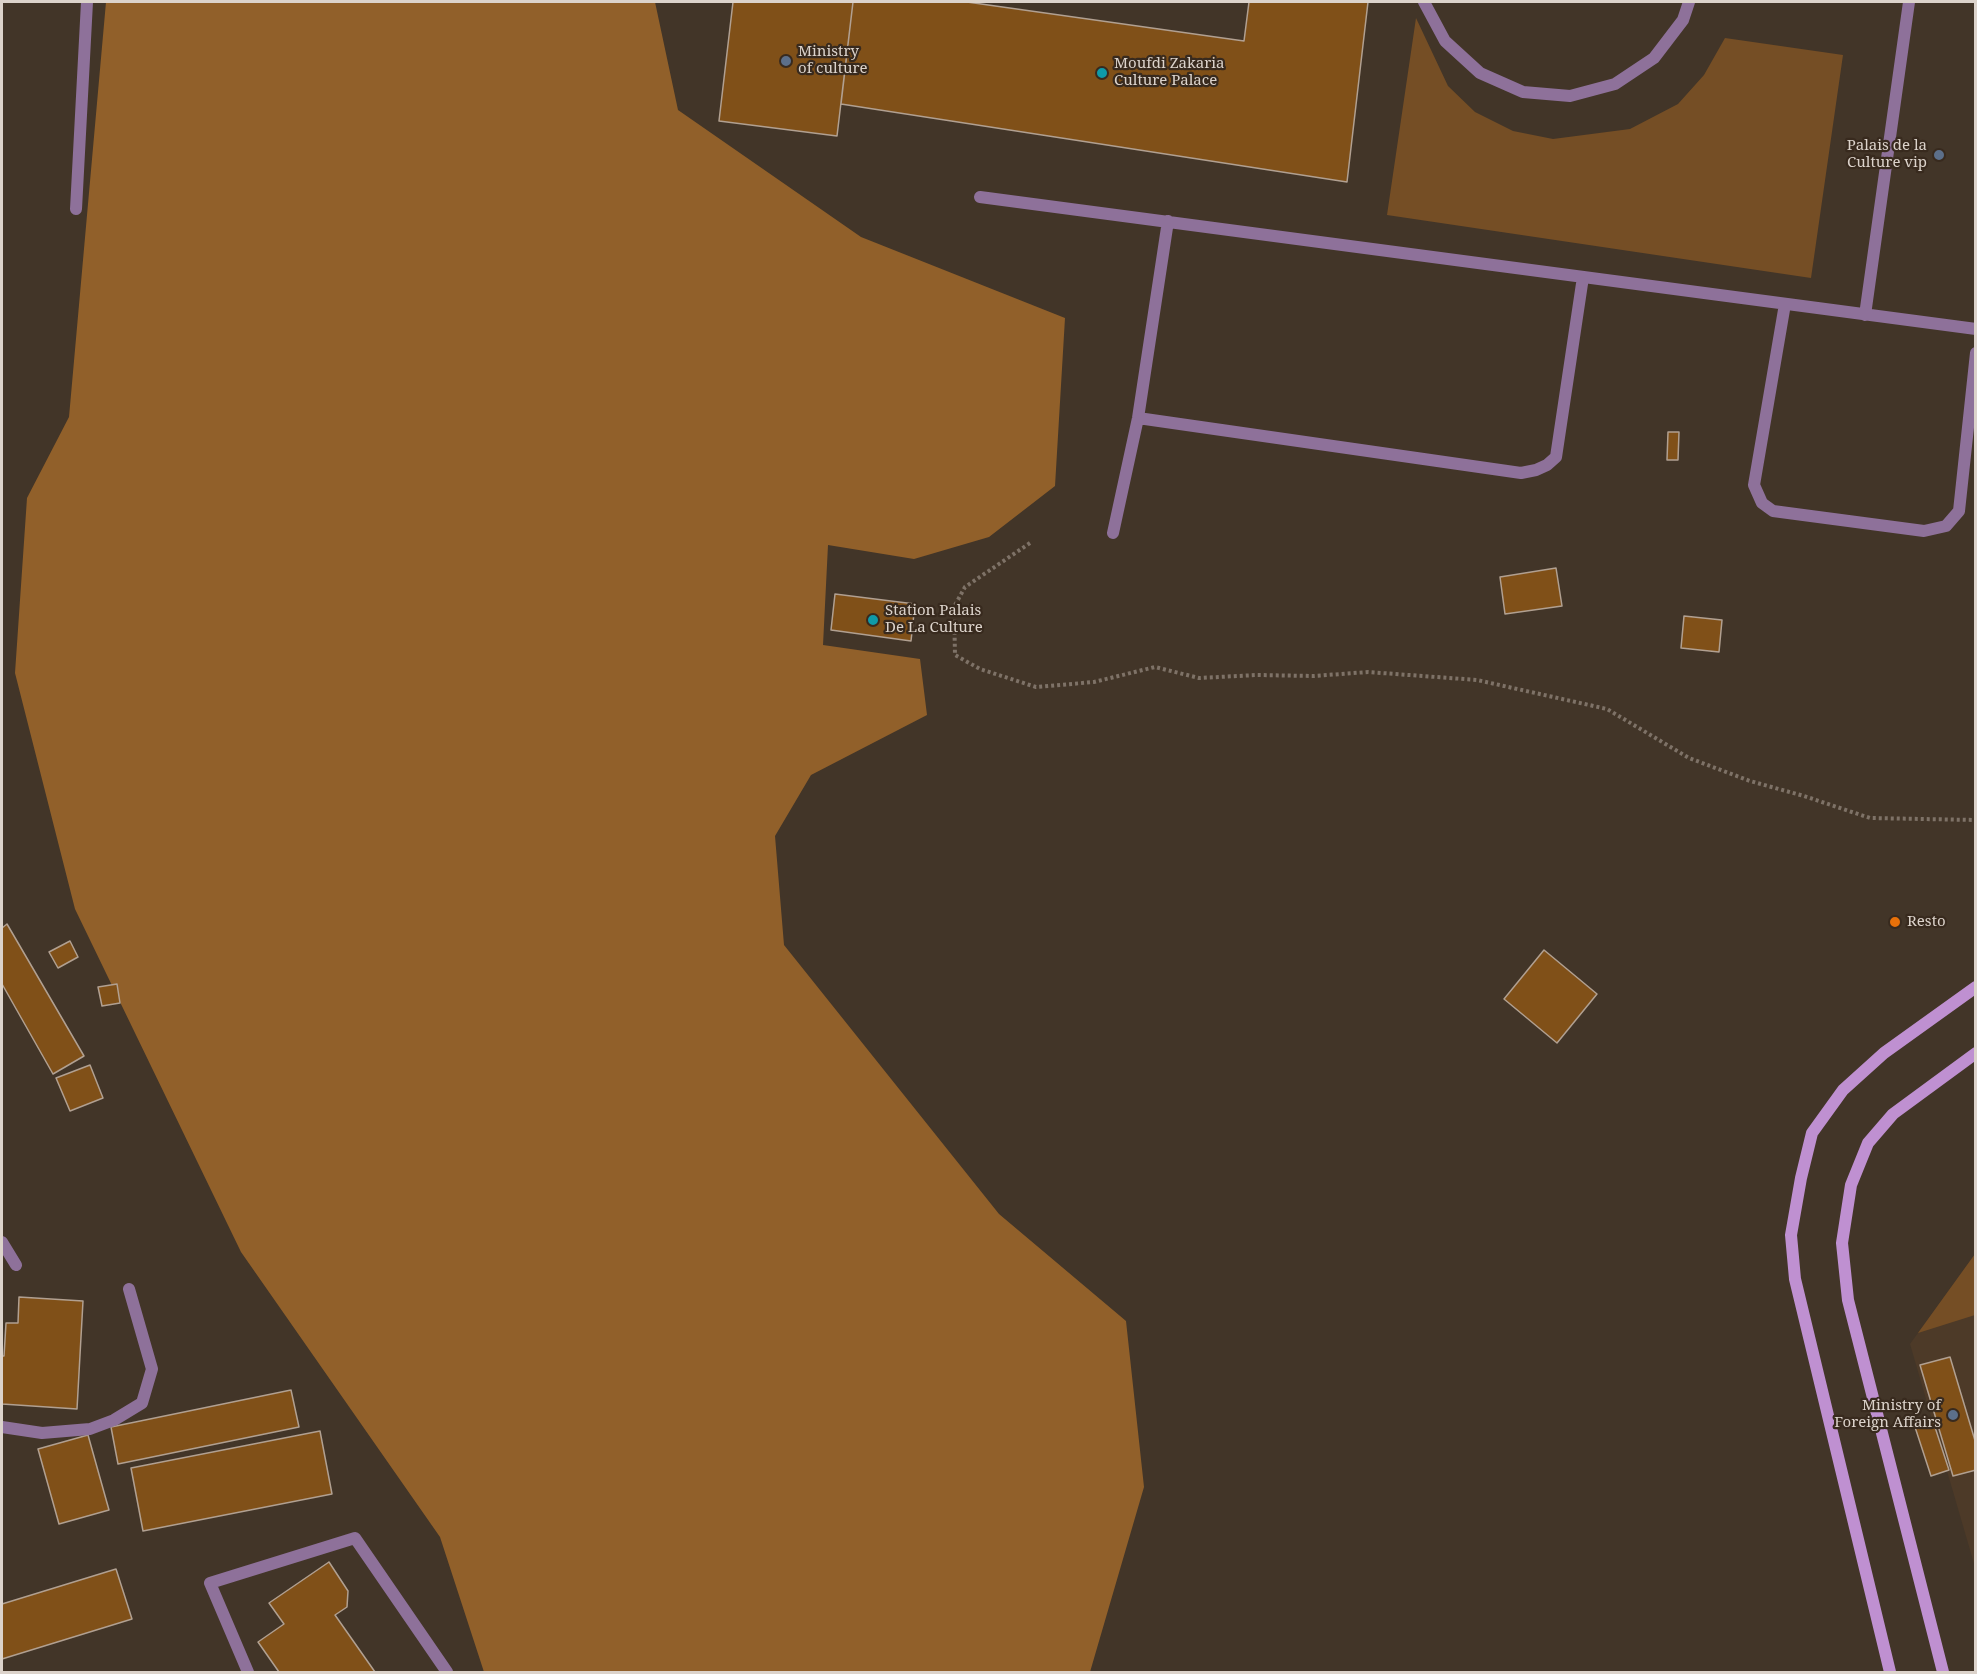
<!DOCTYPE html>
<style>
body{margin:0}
#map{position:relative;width:1977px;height:1674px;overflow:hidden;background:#423528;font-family:"Noto Serif",serif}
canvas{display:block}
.frame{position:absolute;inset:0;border:3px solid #dcd3cb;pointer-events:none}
</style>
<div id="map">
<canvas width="1977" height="1674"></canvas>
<div class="frame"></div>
</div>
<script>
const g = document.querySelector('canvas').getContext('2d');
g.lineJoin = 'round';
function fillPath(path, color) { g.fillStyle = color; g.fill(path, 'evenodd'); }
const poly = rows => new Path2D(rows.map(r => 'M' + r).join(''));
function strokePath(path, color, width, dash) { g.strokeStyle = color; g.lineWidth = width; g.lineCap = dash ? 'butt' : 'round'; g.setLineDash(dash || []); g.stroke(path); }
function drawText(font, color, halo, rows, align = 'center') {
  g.font = font + ' "Noto Serif",serif'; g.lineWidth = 4.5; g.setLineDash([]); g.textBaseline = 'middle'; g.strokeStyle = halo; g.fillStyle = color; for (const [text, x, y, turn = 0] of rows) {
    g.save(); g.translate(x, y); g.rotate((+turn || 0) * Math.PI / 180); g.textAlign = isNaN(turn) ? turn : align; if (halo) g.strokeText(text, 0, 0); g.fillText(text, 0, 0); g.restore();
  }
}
const built = poly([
 [1975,1254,1975,1567,1910,1344]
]);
const green = poly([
 [1416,18,1448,86,1475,112,1513,131,1553,139,1630,129,1678,104,1704,75,1725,38,1843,55,1811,278,1387,215],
 [1975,1254,1975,1315,1918,1333]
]);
const forest = poly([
 [106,2,655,2,678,110,861,237,1065,318,1055,486,989,537,914,559,828,545,823,645,920,659,927,715,811,775,775,836,784,945,999,1214,1126,1321,1144,1487,1090,1672,484,1672,440,1537,241,1252,75,909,15,673,27,498,69,417]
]);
const building = poly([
 [733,2,853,2,837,136,719,121,733,2],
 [853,2,967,2,1244,41,1249,2,1368,2,1347,182,841,104,853,2],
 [1668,432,1679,432,1678,460,1667,460,1668,432],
 [1556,568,1562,606,1505,614,1500,577,1556,568],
 [835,594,915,604,911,641,831,630,835,594],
 [1684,616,1722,620,1719,652,1681,648,1684,616],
 [7,924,84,1056,53,1074,2,984,2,928,7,924],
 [70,941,78,957,58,968,49,952,70,941],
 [1544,950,1597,994,1557,1043,1504,999,1544,950],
 [117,984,120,1003,102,1006,98,987,117,984],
 [90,1065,103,1098,70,1111,56,1078,90,1065],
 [19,1297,83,1301,77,1409,2,1404,2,1356,4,1356,6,1323,18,1323,19,1297],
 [1950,1357,1976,1444,1976,1470,1953,1476,1920,1365,1950,1357],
 [291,1390,299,1427,118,1464,111,1427,291,1390],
 [1933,1421,1949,1470,1931,1476,1915,1427,1933,1421],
 [320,1431,332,1494,143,1531,131,1468,320,1431],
 [88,1435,109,1510,59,1524,38,1449,88,1435],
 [329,1562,348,1591,347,1607,335,1615,375,1672,279,1672,258,1642,284,1624,269,1603,329,1562],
 [116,1569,132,1619,2,1659,2,1604,116,1569]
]);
const path = poly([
 [1030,543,965,587,954,607,955,655,980,669,1036,687,1094,682,1155,667,1199,678,1257,675,1314,676,1368,672,1477,680,1607,709,1689,758,1750,781,1804,796,1870,818,1976,820]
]);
const lane = poly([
 [1424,2,1445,41,1480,73,1523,92,1570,96,1615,84,1654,58,1683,20,1689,2],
 [980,197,1976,329],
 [1785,304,1754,485,1762,503,1773,511,1924,531,1946,526,1959,511,1976,353],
 [1865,315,1909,2],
 [1138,418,1521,473,1536,470,1547,465,1556,457,1583,277],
 [1113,533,1138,418,1168,221],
 [2,1242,16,1265],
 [2,1427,42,1433,90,1429,114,1420,142,1403,152,1369,129,1289],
 [248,1672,210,1583,355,1538,447,1672]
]);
const street = poly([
 [76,209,87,2]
]);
const secondary = poly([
 [1890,1672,1795,1279,1791,1235,1801,1178,1812,1133,1843,1090,1884,1053,1976,987],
 [1943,1672,1848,1300,1842,1243,1851,1185,1868,1143,1893,1114,1976,1053]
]);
const markers = [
 [786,61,6,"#5c6f8a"],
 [1102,73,6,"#0f9aa8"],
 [1939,155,6,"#5c6f8a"],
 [873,620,6,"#0f9aa8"],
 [1895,922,6,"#e8710a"],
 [1953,1415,6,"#5c6f8a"]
];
const poiNames = [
 ["Ministry",798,52],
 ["of culture",798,69],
 ["Moufdi Zakaria",1114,64],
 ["Culture Palace",1114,81],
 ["Palais de la",1927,146,"right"],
 ["Culture vip",1927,163,"right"],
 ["Station Palais",885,611],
 ["De La Culture",885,628],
 ["Resto",1907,922],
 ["Ministry of",1941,1406,"right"],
 ["Foreign Affairs",1941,1423,"right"]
];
fillPath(built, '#4d3a28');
fillPath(green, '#754e25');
fillPath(forest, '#91602a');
fillPath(building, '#805018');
strokePath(building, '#b1a091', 1.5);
strokePath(path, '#7e7267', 4, [3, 3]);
strokePath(lane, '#8e719a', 12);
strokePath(street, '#8e719a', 12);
strokePath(secondary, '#bf90d1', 12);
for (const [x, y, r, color] of markers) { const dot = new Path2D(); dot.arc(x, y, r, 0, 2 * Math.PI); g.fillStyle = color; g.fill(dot); strokePath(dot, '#382a1e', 2); }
drawText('15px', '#dcd3cb', '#382a1e', poiNames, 'left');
</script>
